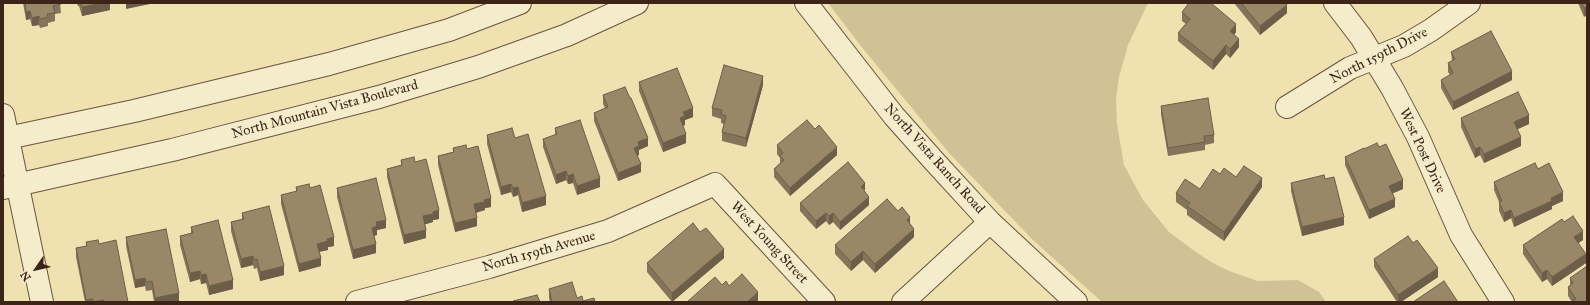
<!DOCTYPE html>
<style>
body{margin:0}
#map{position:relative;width:1590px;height:305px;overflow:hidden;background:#efe2b0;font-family:"IM FELL Great Primer",serif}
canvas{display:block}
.frame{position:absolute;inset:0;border:4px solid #3d2419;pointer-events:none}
.north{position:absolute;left:16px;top:249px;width:40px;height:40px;-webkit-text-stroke:3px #f5eccc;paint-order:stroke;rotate:236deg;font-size:11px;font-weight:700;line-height:16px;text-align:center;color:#3d2419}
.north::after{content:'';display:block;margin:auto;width:14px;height:18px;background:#3d2419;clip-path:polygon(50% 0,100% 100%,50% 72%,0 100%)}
</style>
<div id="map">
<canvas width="1590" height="305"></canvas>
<div class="frame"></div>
<div class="north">N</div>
</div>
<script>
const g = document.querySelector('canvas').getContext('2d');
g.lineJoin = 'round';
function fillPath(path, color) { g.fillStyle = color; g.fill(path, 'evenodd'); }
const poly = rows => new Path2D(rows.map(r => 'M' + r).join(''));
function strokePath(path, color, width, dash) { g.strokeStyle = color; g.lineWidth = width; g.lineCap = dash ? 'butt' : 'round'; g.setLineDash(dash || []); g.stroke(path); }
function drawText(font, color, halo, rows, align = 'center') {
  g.font = font + ' "IM FELL Great Primer",serif'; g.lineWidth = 3.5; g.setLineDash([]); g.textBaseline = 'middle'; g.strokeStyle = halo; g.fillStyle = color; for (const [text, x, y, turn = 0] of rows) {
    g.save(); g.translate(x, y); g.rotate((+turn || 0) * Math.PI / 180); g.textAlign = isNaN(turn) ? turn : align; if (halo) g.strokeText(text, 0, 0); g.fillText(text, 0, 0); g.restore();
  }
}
const green = poly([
 [828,3,1148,3,1128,45,1119,77,1116,99,1117,124,1124,165,1143,200,1169,232,1196,252,1213,263,1229,271,1258,281,1298,280,1319,292,1326,302,1102,302,1033,240,949,153,860,45]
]);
const minor = poly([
 [806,3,894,116,934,161,990,222,1076,302],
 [1335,3,1361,37,1392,88,1418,137,1461,235,1503,302],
 [1287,107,1350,68,1404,46,1431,30,1469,3],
 [3,115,42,302],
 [3,139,134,111,329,64,449,30,520,3],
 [3,188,172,150,379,97,478,67,567,35,637,3],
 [357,302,489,267,608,231,715,184,824,302],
 [903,302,990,222]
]);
const wall = poly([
 [23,3,60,3,61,13,55,14,55,21,48,23,48,26,40,28,39,25,32,26,30,19,26,20],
 [77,3,110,3,110,10,82,16,79,6,78,6],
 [1234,3,1288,3,1287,5,1287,13,1260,35],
 [1578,3,1587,3,1584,17],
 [1182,12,1236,32,1234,35,1239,47,1230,58,1226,54,1213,70,1178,41,1178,33,1186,24,1182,21],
 [1451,52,1512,80,1453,110,1441,88,1441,80,1450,75,1448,72,1448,63,1452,61],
 [639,82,693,117,685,120,685,125,682,126,686,143,663,152,639,91],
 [763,85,746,147,722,141,722,132,724,124,721,123,721,119,712,116,712,108],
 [603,95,648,146,639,150,639,155,637,155,641,172,618,181,594,121,594,113,605,108,603,104],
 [1161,106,1214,135,1214,143,1205,145,1205,150,1168,156,1161,114],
 [1461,118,1529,124,1517,129,1521,146,1484,163,1480,155,1475,158,1461,127],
 [555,128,600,187,577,195,573,183,568,184,566,180,556,184,543,147,543,139,555,135],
 [487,135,515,138,546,205,522,212,518,195,513,197,511,192,501,195,487,144],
 [777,145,837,155,790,196,774,177,774,169,780,163,780,158,777,154],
 [1379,147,1403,189,1393,193,1395,207,1369,219,1345,165,1345,157,1364,149],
 [453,148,467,149,491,207,485,208,485,210,476,213,477,226,455,232,438,165,438,156,453,152],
 [401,160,415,162,439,219,433,220,433,222,425,224,426,238,404,244,387,177,387,169,401,165],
 [1538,169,1563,201,1552,206,1552,209,1514,227,1511,218,1504,222,1499,211,1499,202,1494,190,1494,182],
 [1220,174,1236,177,1262,187,1224,241,1187,215,1187,210,1176,202,1176,193,1200,189],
 [1291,183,1344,225,1302,236,1291,191],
 [296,187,310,188,334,246,328,247,328,250,319,252,321,266,299,272,281,204,281,195,296,192],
 [337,188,386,228,377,230,377,235,374,236,376,253,353,259,337,197],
 [865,191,869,205,840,230,833,222,829,225,826,221,816,229,800,211,800,203],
 [242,213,284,275,260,281,257,268,254,269,253,265,241,268,231,231,231,222,242,219],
 [1564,222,1583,240,1578,243,1586,263,1552,286,1547,279,1542,282,1523,254,1523,245],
 [910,224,914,237,875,273,863,260,851,271,835,254,835,245],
 [191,227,233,289,209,295,206,283,201,284,200,279,190,282,180,245,180,236,191,233],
 [700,232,724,258,672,302,647,272,647,263],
 [126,237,179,302,154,302,152,290,146,291,145,286,135,288,126,246],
 [86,242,99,244,128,302,85,302,76,257,76,248,86,246],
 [1374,259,1438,277,1401,302,1397,302,1374,267],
 [1570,278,1587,302,1572,302,1568,296,1568,287,1570,286],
 [549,289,577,298,583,301,595,302,550,302,549,298]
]);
const shadedWall = poly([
 [78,3,79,3,79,6,78,6],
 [102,3,110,3,110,10,82,16,82,7],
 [126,3,155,3,126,9],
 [1287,5,1287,13,1260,35,1260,26],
 [1587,7,1587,15,1584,17,1584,8],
 [30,11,30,19,26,20,26,12],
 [39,16,39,25,32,26,32,18],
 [1236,24,1236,32,1230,40,1230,31],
 [1239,39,1239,47,1230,58,1230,49],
 [1226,45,1226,54,1213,70,1213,61],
 [1512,71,1512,80,1453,110,1453,102],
 [763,76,763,85,746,147,746,138],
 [693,108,693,117,685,120,685,125,680,127,680,118,683,112],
 [1529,115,1529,124,1514,131,1514,122],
 [686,134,686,143,663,152,663,143],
 [1521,137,1521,146,1484,163,1484,154],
 [648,138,648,146,639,150,639,155,634,157,634,148,638,142],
 [837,147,837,155,790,196,790,188],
 [1480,147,1480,155,1475,158,1475,149],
 [641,164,641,172,618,181,618,173],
 [566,171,566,180,556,184,556,175],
 [573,174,573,183,568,184,568,176],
 [600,178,600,187,577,195,577,186],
 [1262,178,1262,187,1224,241,1224,232],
 [1403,180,1403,189,1389,195,1389,186],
 [865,183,865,191,861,187],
 [511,184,511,192,501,195,501,187],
 [518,187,518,195,513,197,513,188],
 [1563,192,1563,201,1552,206,1552,209,1514,227,1514,218,1551,198],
 [546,196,546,205,522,212,522,203],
 [869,197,869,205,840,230,840,222],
 [491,198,491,207,485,208,485,210,474,213,474,204,484,200],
 [1395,199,1395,207,1369,219,1369,210],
 [439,210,439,219,433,220,433,222,423,225,423,216,433,212],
 [1511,210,1511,218,1504,222,1504,213],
 [826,213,826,221,816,229,816,221],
 [833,213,833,222,829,225,829,216],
 [910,217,910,225,907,220],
 [1344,217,1344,225,1302,236,1302,227],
 [477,218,477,226,455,232,455,223],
 [386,220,386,228,377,230,377,235,372,236,372,228,376,222],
 [914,229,914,237,875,273,875,264],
 [426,230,426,238,404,244,404,235],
 [1583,231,1583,240,1574,246,1574,237],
 [334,237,334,246,328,247,328,250,317,252,317,244,327,239],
 [376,244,376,253,353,259,353,250],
 [724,249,724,258,672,302,672,293],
 [863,251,863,260,851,271,851,262],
 [1586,254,1586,263,1552,286,1552,277],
 [253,256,253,265,241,268,241,259],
 [321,258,321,266,299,272,299,264],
 [284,266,284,275,260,281,260,272],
 [1438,268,1438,277,1401,302,1398,302,1398,295],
 [1547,270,1547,279,1542,282,1542,273],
 [200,271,200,279,190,282,190,273],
 [206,274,206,283,201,284,201,275],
 [145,278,145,286,135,288,135,280],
 [233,280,233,289,209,295,209,286],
 [758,292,758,301,757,302,747,302],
 [179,293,179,302,155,302,155,298]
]);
const building = poly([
 [25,3,60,3,61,4,53,6,55,13,47,14,48,17,40,19,39,16,32,18,30,11,26,12,25,3],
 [81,3,102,3,82,7,81,3],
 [1189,3,1211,3,1236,24,1230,31,1239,39,1230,49,1226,45,1213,61,1178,33,1190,19,1182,12,1189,3],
 [1241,3,1285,3,1287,5,1260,26,1241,3],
 [1582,3,1587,3,1587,7,1584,8,1582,3],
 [1491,31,1512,71,1453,102,1441,80,1453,73,1448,63,1455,59,1451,52,1491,31],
 [724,65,763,76,746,138,722,132,726,116,721,114,722,110,712,108,724,65],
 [677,68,693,108,683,112,685,116,680,118,686,134,663,143,639,82,677,68],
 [625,87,630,98,631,98,648,138,638,142,639,146,634,148,641,164,618,173,594,113,608,107,603,95,625,87],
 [1518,92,1529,115,1514,122,1521,137,1484,154,1480,147,1475,149,1461,118,1518,92],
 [1208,98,1214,135,1204,136,1205,142,1168,148,1161,106,1208,98],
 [580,120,600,178,577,186,573,174,568,176,566,171,556,175,543,139,557,134,555,128,580,120],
 [807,120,815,129,819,125,837,147,790,188,774,169,784,160,780,156,783,153,777,145,807,120],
 [512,128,515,138,528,134,546,196,522,203,518,187,513,188,511,184,501,187,487,135,512,128],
 [1377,143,1379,147,1386,144,1403,180,1389,186,1395,199,1369,210,1345,157,1364,148,1364,149,1377,143],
 [466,145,467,149,478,146,491,198,484,200,485,202,474,204,477,218,455,223,438,156,454,152,453,148,466,145],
 [414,157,415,162,426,159,439,210,433,212,433,214,423,216,426,230,404,235,387,169,402,165,401,160,414,157],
 [848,162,865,183,861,187,869,197,840,222,833,213,829,216,826,213,816,221,800,203,848,162],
 [1535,163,1538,169,1549,163,1563,192,1551,198,1552,201,1514,218,1511,210,1504,213,1499,202,1502,201,1494,182,1535,163],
 [1244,166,1262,178,1224,232,1187,206,1190,203,1176,193,1185,179,1200,189,1213,169,1220,174,1224,168,1236,177,1244,166],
 [1324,175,1325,179,1334,177,1344,217,1302,227,1291,183,1324,175],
 [376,178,386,220,376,222,377,226,372,228,376,244,353,250,337,188,376,178],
 [309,184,310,188,320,185,334,237,327,239,328,241,317,244,321,258,299,264,281,195,297,191,296,187,309,184],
 [887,199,898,211,902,207,910,217,907,220,914,229,875,264,863,251,851,262,835,245,887,199],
 [269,206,284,266,260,272,257,259,254,260,253,256,241,259,231,222,244,219,242,213,269,206],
 [1573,216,1583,231,1574,237,1586,254,1552,277,1547,270,1542,273,1523,245,1562,219,1564,222,1573,216],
 [218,220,233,280,209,286,206,274,201,275,200,271,190,273,180,236,193,233,191,227,218,220],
 [693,223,700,232,706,228,724,249,672,293,647,263,693,223],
 [166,229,179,293,155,298,152,281,146,282,145,278,135,280,126,237,166,229],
 [1408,236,1413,243,1417,240,1438,268,1398,295,1374,259,1408,236],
 [98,240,99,244,116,240,128,302,104,302,104,300,93,302,93,299,86,300,76,248,87,246,86,242,98,240],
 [1587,266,1587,302,1571,302,1576,299,1568,287,1573,283,1570,278,1587,266],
 [742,274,758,292,747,302,687,302,715,277,722,285,726,281,729,286,742,274],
 [1444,281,1458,302,1413,302,1444,281],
 [572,282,577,298,582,296,583,301,594,298,595,302,552,302,549,289,572,282],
 [537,295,540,302,514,302,513,301,537,295]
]);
const streetNames = [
 ["North 159th Drive",1379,56,-27],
 ["North Mountain Vista Boulevard",325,110,-15],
 ["West Post Drive",1422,151,65],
 ["North Vista Ranch Road",934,159,48],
 ["West Young Street",769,243,47],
 ["North 159th Avenue",539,252,-16]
];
fillPath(green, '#d1c296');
strokePath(minor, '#6a543f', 24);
strokePath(minor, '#f5eccc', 22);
fillPath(wall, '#847459');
fillPath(shadedWall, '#6c5e49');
fillPath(building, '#9a8768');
strokePath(building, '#6c5e49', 1);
drawText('14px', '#3d2419', '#f5eccc', streetNames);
</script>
